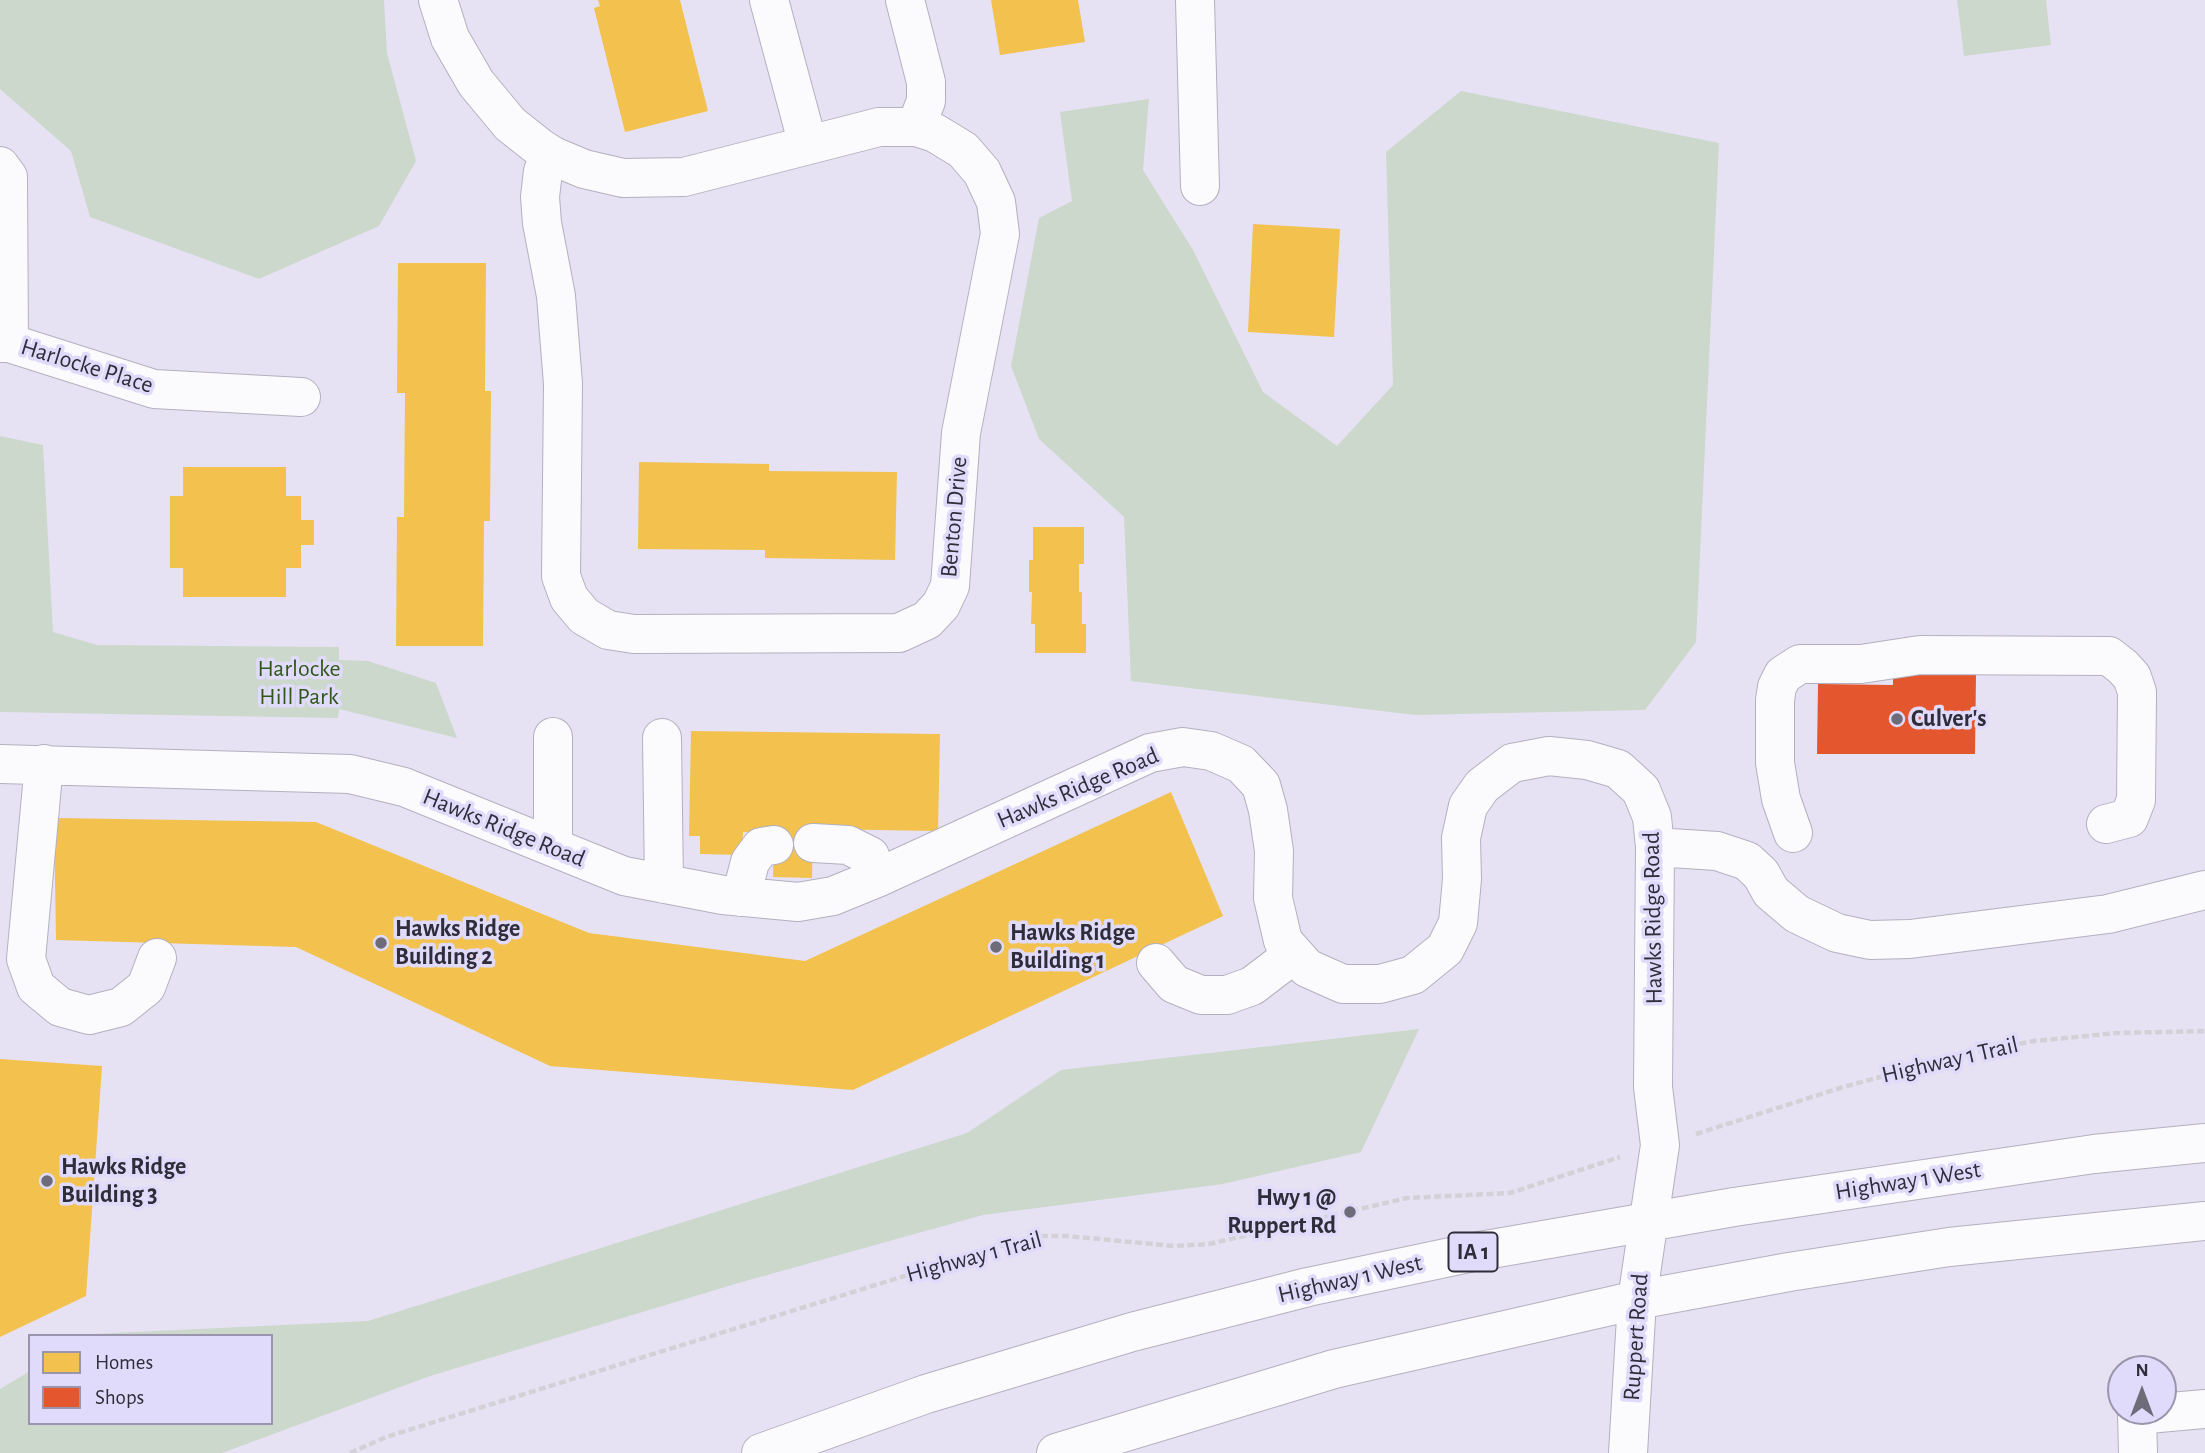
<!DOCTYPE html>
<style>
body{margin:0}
#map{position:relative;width:2205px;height:1453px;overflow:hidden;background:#e6e2f4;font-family:"Alegreya Sans",sans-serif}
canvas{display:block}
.legend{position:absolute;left:28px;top:1334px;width:245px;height:91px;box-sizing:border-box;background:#e1dbfb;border:2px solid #9a95ad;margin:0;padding:9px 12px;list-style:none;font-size:21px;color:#2f2d39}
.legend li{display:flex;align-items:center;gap:14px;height:35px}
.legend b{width:35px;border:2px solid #9a95ad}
.north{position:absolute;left:2107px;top:1355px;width:70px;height:70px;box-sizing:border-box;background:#e1dbfb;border:2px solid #9a95ad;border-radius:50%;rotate:0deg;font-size:19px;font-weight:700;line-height:28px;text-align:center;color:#2f2d39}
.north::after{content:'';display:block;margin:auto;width:24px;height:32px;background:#6f6c7a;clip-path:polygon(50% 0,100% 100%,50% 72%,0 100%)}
</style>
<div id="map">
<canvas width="2205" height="1453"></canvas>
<ul class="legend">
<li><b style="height:19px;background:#f2c14e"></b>Homes</li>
<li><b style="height:19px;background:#e4572e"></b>Shops</li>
</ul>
<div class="north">N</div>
</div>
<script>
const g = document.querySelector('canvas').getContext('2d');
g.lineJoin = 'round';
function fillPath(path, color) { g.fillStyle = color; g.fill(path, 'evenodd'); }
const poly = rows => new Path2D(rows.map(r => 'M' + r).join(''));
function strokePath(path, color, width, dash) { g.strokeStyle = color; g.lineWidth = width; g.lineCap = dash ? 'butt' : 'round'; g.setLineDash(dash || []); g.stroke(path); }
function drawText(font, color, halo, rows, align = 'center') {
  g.font = font + ' "Alegreya Sans",sans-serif'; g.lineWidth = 7; g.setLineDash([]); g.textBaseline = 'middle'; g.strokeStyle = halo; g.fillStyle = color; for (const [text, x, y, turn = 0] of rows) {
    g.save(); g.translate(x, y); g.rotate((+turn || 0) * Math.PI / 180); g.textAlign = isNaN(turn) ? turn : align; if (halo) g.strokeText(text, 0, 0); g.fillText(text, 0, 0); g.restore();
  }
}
const green = poly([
 [0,0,384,0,387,53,416,161,379,226,259,279,90,217,71,151,0,89],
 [1957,0,2046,0,2051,45,1964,56],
 [1461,91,1719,143,1696,642,1645,710,1415,715,1131,681,1124,517,1039,439,1011,366,1039,218,1072,201,1060,112,1149,99,1143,170,1193,250,1263,392,1337,446,1393,385,1386,152],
 [0,436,43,445,53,632,97,645,339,647,339,660,368,661,436,683,457,738,339,709,338,718,0,712],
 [1419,1029,1361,1152,1223,1184,983,1215,742,1282,430,1376,222,1453,0,1453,0,1389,30,1371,30,1423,271,1423,271,1336,89,1336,93,1334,368,1321,967,1133,1061,1070]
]);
const homes = poly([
 [598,0,680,0,708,111,625,132,594,8,600,6],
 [991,0,1078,0,1085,42,1000,55],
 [1253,224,1340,229,1334,337,1248,332],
 [398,263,486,263,485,391,491,391,490,521,484,521,483,646,396,646,397,517,404,517,405,393,397,393],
 [639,462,769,464,769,471,897,472,895,560,765,558,765,550,638,549],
 [183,467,286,467,286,496,301,496,301,520,314,520,314,545,301,545,301,568,286,568,286,597,183,597,183,568,170,568,170,496,183,496],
 [1033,527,1084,527,1084,564,1079,564,1079,592,1082,592,1082,624,1086,624,1086,653,1035,653,1035,624,1031,624,1032,592,1029,592,1029,560,1033,560],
 [691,731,940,734,938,831,813,829,812,878,773,877,774,833,743,832,742,855,700,854,700,836,689,836],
 [1171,792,1223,916,853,1090,550,1066,296,947,56,940,54,818,316,822,589,933,805,961],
 [0,1059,102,1066,86,1296,0,1337]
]);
const shops = poly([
 [1893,673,1976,674,1975,754,1817,754,1818,684,1893,685]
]);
const path = poly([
 [1696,1134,1840,1088,1960,1055,2034,1041,2117,1033,2205,1031],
 [350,1453,386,1437,1014,1242,1043,1236,1067,1236,1174,1246,1209,1244,1407,1198,1510,1193,1620,1157]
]);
const minor = poly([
 [438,0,450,38,476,83,510,124,539,147,553,156],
 [769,0,808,145],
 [905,0,926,82,926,101,916,127],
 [1195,0,1200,186],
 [879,127,916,127,935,133,963,150,982,172,996,202,1000,234,961,433,950,586,941,605,927,620,899,633,634,634,608,630,584,616,569,598,561,576,563,384,556,296,542,223,540,197,543,171,553,156,584,169,623,178,684,177,879,127],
 [0,166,8,177,9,343],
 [0,343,9,343,154,389,301,397],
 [553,737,553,847],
 [662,738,664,884],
 [0,764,350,774,404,787,624,876,723,895,798,902,833,896,877,878,1150,753,1183,747,1211,751,1241,764,1261,785,1268,810,1274,851,1273,898,1283,941,1307,968,1343,984,1380,984,1413,975,1445,949,1458,923,1462,879,1461,838,1468,806,1482,786,1512,763,1549,756,1587,760,1618,769,1641,790,1652,817,1655,847,1653,1087,1660,1145,1637,1300,1628,1453],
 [44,764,26,959,36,987,60,1007,89,1015,121,1007,146,987,157,958],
 [1793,833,1781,799,1775,763,1775,700,1777,687,1783,675,1800,664,1861,664,1920,655,2109,656,2123,667,2132,677,2137,692,2136,800,2129,818,2106,824],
 [813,843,848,845,870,856,877,878],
 [1655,847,1717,851,1747,861,1761,874,1771,892,1797,914,1837,933,1870,940,1910,939,2108,914,2205,890],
 [741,897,750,862,761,847,774,845],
 [1156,963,1174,984,1201,995,1227,995,1252,986,1294,954],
 [2138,1453,2137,1415,2205,1409]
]);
const major = poly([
 [761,1453,926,1394,1132,1332,1308,1287,1474,1252,1734,1207,2094,1154,2205,1143],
 [1056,1453,1334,1369,1637,1300,1789,1272,1949,1247,2205,1221]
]);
const markers = [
 [1897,719,7,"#6f6c7a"],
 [381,943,7,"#6f6c7a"],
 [996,947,7,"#6f6c7a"],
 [47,1181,7,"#6f6c7a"],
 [1350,1212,7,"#6f6c7a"]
];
const shields = [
 [1473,1252,49]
];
const shieldNames = [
 ["IA 1",1473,1252]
];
const streetNames = [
 ["Harlocke Place",87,366,17],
 ["Benton Drive",954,517,-85],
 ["Hawks Ridge Road",1078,788,-23],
 ["Hawks Ridge Road",504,828,22],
 ["Hawks Ridge Road",1653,918,-91],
 ["Highway 1 Trail",1950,1060,-13],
 ["Highway 1 West",1908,1181,-9],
 ["Highway 1 Trail",974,1257,-15],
 ["Highway 1 West",1350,1279,-13],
 ["Ruppert Road",1636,1337,-86]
];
const parkNames = [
 ["Harlocke",299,669],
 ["Hill Park",299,697]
];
const poiNames = [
 ["Culver's",1911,719],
 ["Hawks Ridge",395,929],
 ["Building 2",395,957],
 ["Hawks Ridge",1010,933],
 ["Building 1",1010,961],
 ["Hawks Ridge",61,1167],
 ["Building 3",61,1195],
 ["Hwy 1 @",1336,1198,"right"],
 ["Ruppert Rd",1336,1226,"right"]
];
fillPath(green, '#ccd8cb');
fillPath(homes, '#f2c14e');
fillPath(shops, '#e4572e');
strokePath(minor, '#b3b0bf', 40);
strokePath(major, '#b3b0bf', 40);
strokePath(path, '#d2d1d6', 4.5, [7, 3.5]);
strokePath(minor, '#fbfbfd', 38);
strokePath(major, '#fbfbfd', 38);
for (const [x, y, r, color] of markers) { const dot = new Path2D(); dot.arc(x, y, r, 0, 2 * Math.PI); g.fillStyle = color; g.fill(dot); strokePath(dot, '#e1dbfb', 2.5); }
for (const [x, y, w] of shields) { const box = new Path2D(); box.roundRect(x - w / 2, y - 19.5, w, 39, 5); g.fillStyle = '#e1dbfb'; g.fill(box); strokePath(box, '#2f2d39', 2); }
drawText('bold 23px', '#2f2d39', null, shieldNames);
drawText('24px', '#2f2d39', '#e1dbfb', streetNames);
drawText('24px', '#305717', '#e1dbfb', parkNames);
drawText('bold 24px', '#2f2d39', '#e1dbfb', poiNames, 'left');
</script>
